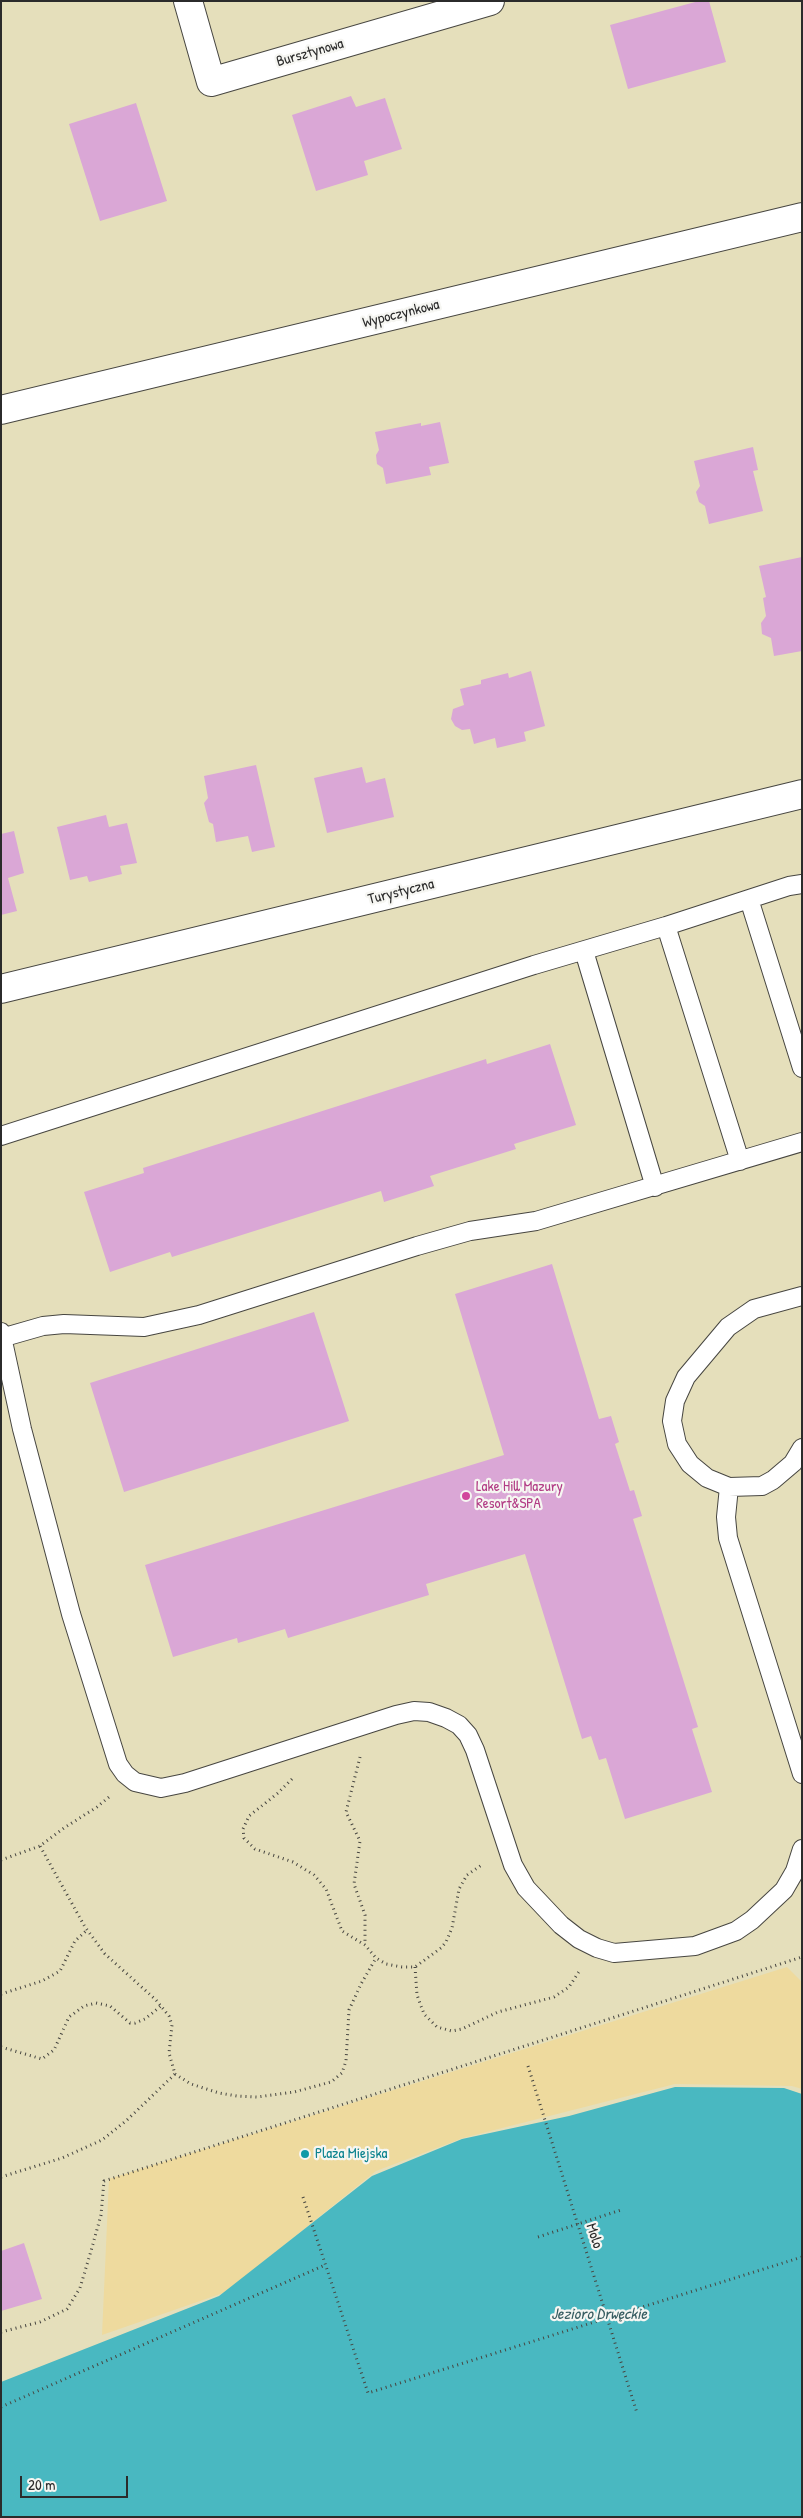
<!DOCTYPE html>
<meta charset="utf-8">
<style>
body{margin:0}
#map{position:relative;width:803px;height:2518px;overflow:hidden;background:#e5dfbb;font-family:"Patrick Hand",sans-serif}
canvas{display:block}
.frame{position:absolute;inset:0;border:2px solid #2b2b2b;pointer-events:none}
.scale{position:absolute;left:20px;top:2476px;width:108px;height:22px;box-sizing:border-box;border:2px solid #2b2b2b;border-top:0;padding-left:6px;font-size:15px;line-height:18px;white-space:nowrap;color:#2b2b2b;-webkit-text-stroke:4px #f6f6f2;paint-order:stroke}
</style>
<div id="map">
<canvas width="803" height="2518"></canvas>
<div class="frame"></div>
<div class="scale">20 m</div>
</div>
<script>
const g = document.querySelector('canvas').getContext('2d');
g.lineJoin = 'round';
function fillPath(path, color) { g.fillStyle = color; g.fill(path, 'evenodd'); }
const poly = rows => new Path2D(rows.map(r => 'M' + r).join(''));
function strokePath(path, color, width, dash) { g.strokeStyle = color; g.lineWidth = width; g.lineCap = dash ? 'butt' : 'round'; g.setLineDash(dash || []); g.stroke(path); }
function drawText(font, color, halo, rows, align = 'center') {
  g.font = font + ' "Patrick Hand",sans-serif'; g.lineWidth = 4.5; g.setLineDash([]); g.textBaseline = 'middle'; g.strokeStyle = halo; g.fillStyle = color; for (const [text, x, y, turn = 0] of rows) {
    g.save(); g.translate(x, y); g.rotate((+turn || 0) * Math.PI / 180); g.textAlign = isNaN(turn) ? turn : align; if (halo) g.strokeText(text, 0, 0); g.fillText(text, 0, 0); g.restore();
  }
}
const sand = poly([
 [787,1967,802,1982,802,2089,792,2086,675,2084,463,2138,376,2171,226,2292,102,2335,109,2179]
]);
const water = poly([
 [675,2087,784,2088,802,2094,802,2517,1,2517,1,2382,219,2296,372,2176,462,2139,569,2116]
]);
const building = poly([
 [699,1,709,1,726,62,628,89,610,25],
 [351,96,356,107,385,98,402,149,364,161,368,175,316,191,292,115],
 [136,103,167,201,100,221,69,124],
 [440,422,449,463,429,467,431,475,386,484,383,468,377,464,376,455,379,450,375,432,421,423,421,426],
 [753,447,758,470,753,471,763,511,709,524,705,506,699,502,696,492,700,486,694,461],
 [802,557,802,651,774,656,771,638,762,634,761,623,766,616,763,598,766,597,759,566],
 [531,671,545,726,524,732,526,741,497,748,495,738,474,744,470,729,462,730,455,726,451,719,453,709,464,705,460,689,481,684,481,680,508,673,509,678],
 [256,765,275,847,252,852,248,836,216,842,213,824,209,822,204,803,208,798,204,776],
 [362,767,366,783,385,778,394,817,327,833,314,778],
 [106,815,109,827,127,823,137,863,120,866,122,874,89,882,87,876,70,880,57,827],
 [14,831,24,873,8,878,17,911,1,915,1,834],
 [550,1044,576,1125,514,1144,516,1149,430,1176,434,1186,384,1202,381,1191,172,1257,170,1252,110,1272,84,1192,144,1173,143,1168,486,1059,487,1064],
 [552,1264,599,1419,611,1416,619,1442,615,1444,630,1491,634,1490,642,1516,633,1519,698,1727,692,1729,712,1792,625,1819,606,1758,599,1760,591,1736,582,1739,525,1554,426,1584,429,1595,288,1638,285,1629,238,1643,237,1638,173,1657,145,1565,504,1455,455,1294],
 [314,1312,349,1421,124,1492,90,1383],
 [24,2243,42,2299,1,2311,1,2251]
]);
const path = poly([
 [360,1757,346,1812,360,1841,354,1884,365,1915,365,1944],
 [292,1779,278,1793,249,1816,243,1829,244,1838,255,1849,293,1862,314,1875,326,1889,342,1931,365,1945,376,1958,386,1964,402,1967,415,1967,441,1948,446,1942,452,1928,459,1889,467,1875,483,1864],
 [1,1860,40,1846,64,1828,97,1807,109,1797],
 [415,1967,417,1995,424,2014,437,2027,452,2031,462,2029,498,2012,554,1997,569,1987,580,1970],
 [1,1994,42,1981,60,1971,75,1941,87,1930],
 [1,2047,42,2059,54,2050,69,2017,84,2006,96,2003,110,2006,130,2023,135,2023,145,2019,161,2006],
 [528,2066,637,2413],
 [175,2074,191,2084,219,2093,237,2096,257,2097,294,2092,331,2082,342,2073,346,2061,349,2010,361,1984,376,1958],
 [1,2177,62,2158,102,2140,127,2120,175,2074,169,2053,172,2025,169,2016,156,2000,105,1954,85,1927,40,1846],
 [303,2197,368,2393,802,2257],
 [538,2237,621,2210],
 [1,2332,40,2322,67,2309,80,2288,91,2251,101,2215,104,2181,802,1957],
 [1,2407,325,2265]
]);
const lane = poly([
 [749,899,802,1068],
 [666,926,740,1161],
 [584,951,655,1187],
 [1,1136,534,965,666,926,789,886,802,884],
 [802,1296,754,1309,728,1327,686,1377,675,1401,672,1421,677,1444,690,1464,707,1478,729,1487,762,1486,773,1480,793,1463,802,1448],
 [1,1332,22,1429,71,1614,118,1764,125,1774,135,1782,161,1788,185,1783,396,1715,414,1711,429,1712,446,1718,459,1725,468,1735,475,1750,513,1865,526,1888,561,1925,579,1939,597,1948,614,1953,695,1946,736,1931,752,1920,784,1890,795,1871,802,1849],
 [1,1338,43,1326,64,1324,144,1327,199,1315,417,1246,470,1231,536,1221,802,1142],
 [729,1487,726,1517,728,1538,802,1774]
]);
const street = poly([
 [188,1,211,82,490,1],
 [1,410,802,217],
 [1,989,802,794]
]);
const markers = [
 [466,1496,5,"#d1479c"],
 [305,2154,5,"#0f9aa8"]
];
const streetNames = [
 ["Bursztynowa",310,53,-16],
 ["Wypoczynkowa",401,314,-14],
 ["Turystyczna",401,892,-14],
 ["Molo",594,2236,72]
];
const hotelNames = [
 ["Lake Hill Mazury",476,1487],
 ["Resort&SPA",476,1504]
];
const cultureNames = [
 ["Plaża Miejska",315,2154]
];
const waterNames = [
 ["Jezioro Drwęckie",599,2315]
];
fillPath(sand, '#eeda9e');
fillPath(water, '#49b8c1');
fillPath(building, '#daa7d6');
strokePath(lane, '#474641', 20);
strokePath(street, '#474641', 30);
strokePath(path, '#474641', 3, [1, 4]);
strokePath(lane, '#fff', 18);
strokePath(street, '#fff', 28);
for (const [x, y, r, color] of markers) { const dot = new Path2D(); dot.arc(x, y, r, 0, 2 * Math.PI); g.fillStyle = color; g.fill(dot); strokePath(dot, '#f6f6f2', 2); }
drawText('15px', '#2b2b2b', '#f6f6f2', streetNames);
drawText('15px', '#b23c85', '#f6f6f2', hotelNames, 'left');
drawText('15px', '#0d838f', '#f6f6f2', cultureNames, 'left');
drawText('italic 16px', '#365c60', '#f6f6f2', waterNames);
</script>
